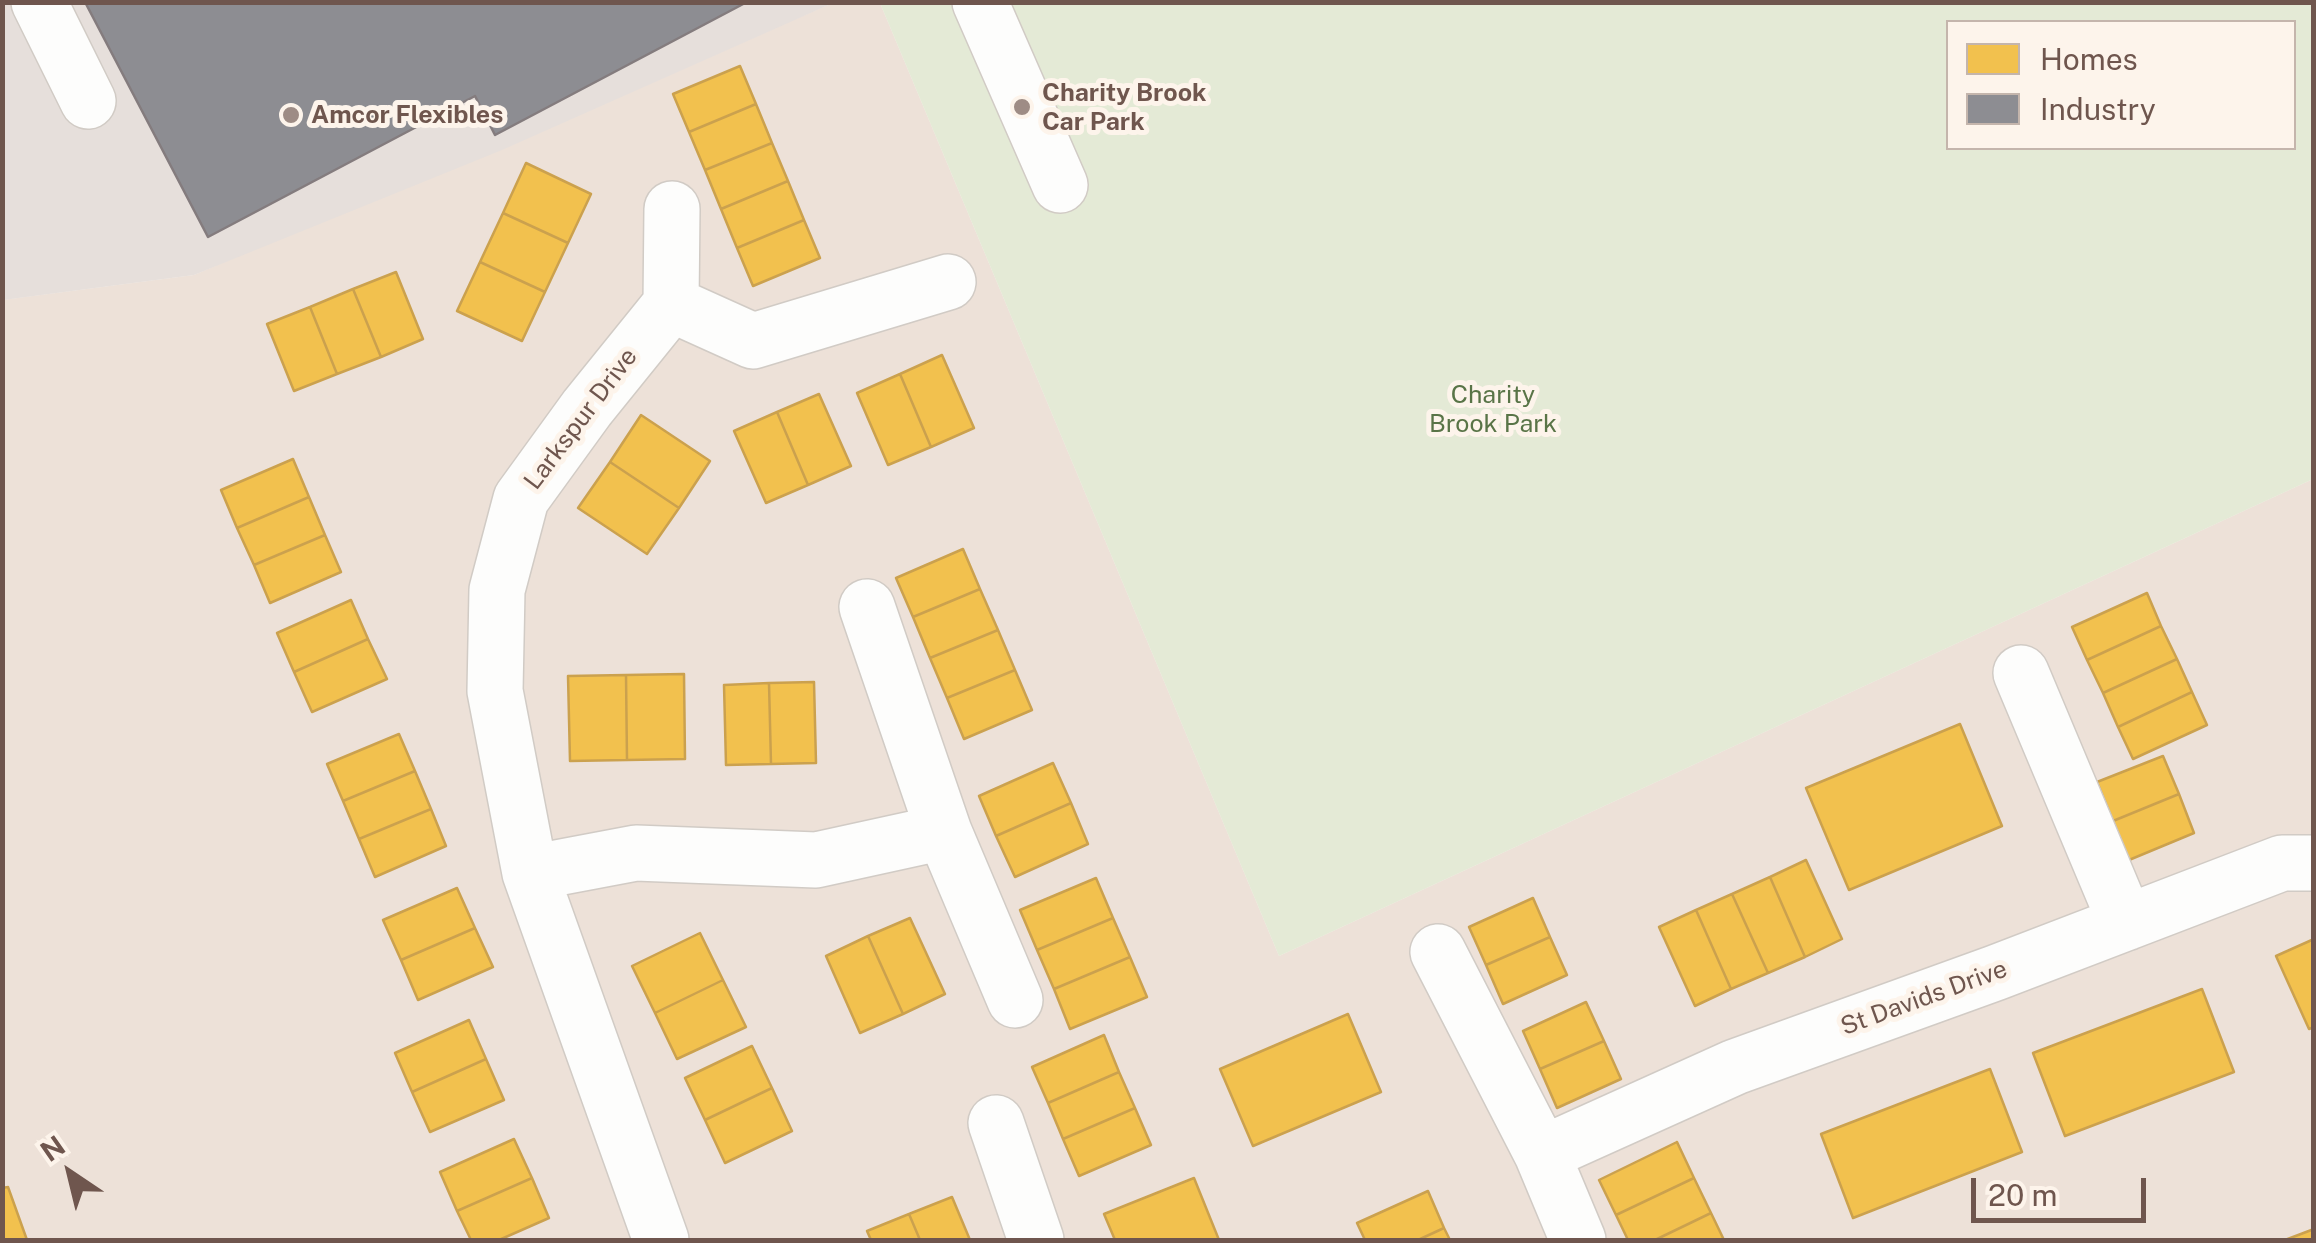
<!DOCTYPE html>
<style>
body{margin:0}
#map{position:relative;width:2316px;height:1243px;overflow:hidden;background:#f4efea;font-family:"Public Sans",sans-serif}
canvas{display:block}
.frame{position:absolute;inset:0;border:5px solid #6f564e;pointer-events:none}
.legend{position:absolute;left:1946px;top:20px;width:350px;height:130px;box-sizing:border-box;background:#fdf4eb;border:2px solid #c4b5ac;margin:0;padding:12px 18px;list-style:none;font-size:30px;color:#6f564e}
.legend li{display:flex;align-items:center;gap:20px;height:50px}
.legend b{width:50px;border:2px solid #c4b5ac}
.north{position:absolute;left:20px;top:1123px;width:100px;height:100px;-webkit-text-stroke:8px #fdf4eb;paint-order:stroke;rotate:325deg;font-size:28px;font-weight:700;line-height:40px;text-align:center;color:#6f564e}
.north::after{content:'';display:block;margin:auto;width:35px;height:45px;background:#6f564e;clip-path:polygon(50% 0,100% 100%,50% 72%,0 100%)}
.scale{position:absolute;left:1971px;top:1178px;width:175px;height:45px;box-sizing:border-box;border:5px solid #6f564e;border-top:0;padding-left:12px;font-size:30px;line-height:35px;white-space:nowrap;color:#6f564e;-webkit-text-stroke:8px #fdf4eb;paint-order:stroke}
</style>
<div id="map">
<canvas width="2316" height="1243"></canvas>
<div class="frame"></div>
<ul class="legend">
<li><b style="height:28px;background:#f2c14e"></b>Homes</li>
<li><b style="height:28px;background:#8d8d92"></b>Industry</li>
</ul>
<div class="north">N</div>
<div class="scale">20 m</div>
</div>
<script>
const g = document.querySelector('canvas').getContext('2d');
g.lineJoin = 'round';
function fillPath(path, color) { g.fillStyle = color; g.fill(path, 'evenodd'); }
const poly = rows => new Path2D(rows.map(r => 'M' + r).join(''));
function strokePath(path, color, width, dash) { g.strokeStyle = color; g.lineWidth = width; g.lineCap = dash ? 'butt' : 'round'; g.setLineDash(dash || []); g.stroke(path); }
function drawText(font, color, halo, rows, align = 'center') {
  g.font = font + ' "Public Sans",sans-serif'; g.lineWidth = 10; g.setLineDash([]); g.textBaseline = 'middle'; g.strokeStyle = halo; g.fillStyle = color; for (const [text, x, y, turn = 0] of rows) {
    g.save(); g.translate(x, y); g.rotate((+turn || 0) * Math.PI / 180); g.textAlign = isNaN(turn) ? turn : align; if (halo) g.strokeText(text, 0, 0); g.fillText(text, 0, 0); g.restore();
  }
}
const residential = poly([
 [833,3,880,3,1279,956,2313,479,2313,1240,3,1240,2,300,194,275]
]);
const industrial = poly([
 [2,3,833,3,502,150,194,275,3,300]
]);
const green = poly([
 [880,3,2313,3,2313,479,1279,956],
 [1948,22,2294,22,2294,148,1948,148]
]);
const homes = poly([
 [740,66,756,104,689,132,673,94,740,66],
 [756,104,772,143,705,170,689,132,756,104],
 [772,143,788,181,721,209,705,170,772,143],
 [526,163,591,194,568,243,503,213,526,163],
 [788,181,804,220,737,248,721,209,788,181],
 [503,213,568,243,545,292,480,262,503,213],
 [804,220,820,258,753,286,737,248,804,220],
 [480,262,545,292,522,341,457,311,480,262],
 [396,272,423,339,381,357,353,289,396,272],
 [353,289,381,357,337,374,310,307,353,289],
 [310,307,337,374,294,391,267,324,310,307],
 [942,355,974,428,931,447,900,374,942,355],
 [900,374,931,447,888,465,857,393,900,374],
 [819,394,851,466,808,485,777,412,819,394],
 [777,412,808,485,766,503,734,431,777,412],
 [641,415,710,461,679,508,610,462,641,415],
 [293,459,309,497,237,528,221,490,293,459],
 [610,462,679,508,647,554,578,508,610,462],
 [309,497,325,535,254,565,237,528,309,497],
 [325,535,341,572,270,603,254,565,325,535],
 [963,549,980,589,913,617,896,578,963,549],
 [980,589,998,630,930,658,913,617,980,589],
 [2147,593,2161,626,2087,660,2072,627,2147,593],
 [351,600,368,639,294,672,277,633,351,600],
 [2161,626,2177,659,2103,693,2087,660,2161,626],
 [998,630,1015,670,947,698,930,658,998,630],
 [368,639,387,679,312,712,294,672,368,639],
 [2177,659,2192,692,2118,727,2103,693,2177,659],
 [1015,670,1032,710,964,739,947,698,1015,670],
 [684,674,685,759,627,760,626,675,684,674],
 [626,675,627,760,570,761,568,676,626,675],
 [814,682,816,763,771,764,769,683,814,682],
 [769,683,771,764,726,765,724,685,769,683],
 [2192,692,2207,725,2133,759,2118,727,2192,692],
 [1960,724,2002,826,1849,890,1806,788,1960,724],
 [399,734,415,771,343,801,327,764,399,734],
 [2163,756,2179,794,2113,821,2097,782,2163,756],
 [1053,763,1071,803,996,836,979,796,1053,763],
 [415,771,431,809,359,839,343,801,415,771],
 [2179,794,2194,833,2129,860,2113,821,2179,794],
 [1071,803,1088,844,1015,877,996,836,1071,803],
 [431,809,446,846,375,877,359,839,431,809],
 [1806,860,1842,939,1805,957,1770,877,1806,860],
 [1770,877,1805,957,1768,973,1732,894,1770,877],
 [1096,878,1113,918,1037,950,1020,910,1096,878],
 [457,888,475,928,401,960,383,920,457,888],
 [1732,894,1768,973,1731,989,1696,910,1732,894],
 [1533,898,1550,937,1486,965,1469,927,1533,898],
 [1696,910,1731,989,1695,1006,1659,927,1696,910],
 [910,918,945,994,903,1014,868,936,910,918],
 [1113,918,1130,957,1054,989,1037,950,1113,918],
 [475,928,493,967,418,1000,401,960,475,928],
 [700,933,723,980,655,1013,632,966,700,933],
 [868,936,903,1014,860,1033,826,956,868,936],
 [1550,937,1567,975,1503,1004,1486,965,1550,937],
 [2314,939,2314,1027,2309,1029,2276,956,2314,939],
 [1130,957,1147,997,1070,1029,1054,989,1130,957],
 [723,980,746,1027,677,1059,655,1013,723,980],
 [2202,989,2234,1072,2065,1136,2033,1053,2202,989],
 [1586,1002,1604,1041,1540,1069,1523,1031,1586,1002],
 [1348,1014,1381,1092,1253,1146,1220,1069,1348,1014],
 [469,1020,486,1059,412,1092,395,1053,469,1020],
 [1104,1035,1119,1072,1048,1103,1032,1067,1104,1035],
 [1604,1041,1621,1079,1557,1108,1540,1069,1604,1041],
 [752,1046,772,1088,705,1120,685,1078,752,1046],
 [486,1059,504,1100,430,1132,412,1092,486,1059],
 [1990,1069,2022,1152,1853,1218,1821,1134,1990,1069],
 [1119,1072,1135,1108,1063,1139,1048,1103,1119,1072],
 [772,1088,792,1131,725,1163,705,1120,772,1088],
 [1135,1108,1151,1145,1079,1176,1063,1139,1135,1108],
 [514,1139,532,1178,457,1211,440,1172,514,1139],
 [1677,1142,1694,1178,1616,1215,1599,1180,1677,1142],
 [532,1178,549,1218,499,1240,471,1240,457,1211,532,1178],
 [1194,1178,1219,1240,1115,1240,1104,1214,1194,1178],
 [1694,1178,1711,1213,1655,1240,1628,1240,1616,1215,1694,1178],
 [8,1187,27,1240,2,1240,2,1188,8,1187],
 [1428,1191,1444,1228,1418,1240,1365,1240,1357,1223,1428,1191],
 [952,1197,970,1240,920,1240,909,1214,952,1197],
 [1711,1213,1724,1240,1655,1240,1711,1213],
 [909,1214,920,1240,871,1240,867,1231,909,1214],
 [1444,1228,1450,1240,1418,1240,1444,1228],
 [2314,1229,2314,1240,2285,1240,2314,1229]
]);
const industry = poly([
 [85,2,747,2,495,135,475,96,208,237,85,2]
]);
const minor = poly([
 [39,2,88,101],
 [980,2,1060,185],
 [671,304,753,341,948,282],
 [867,607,944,832,1015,1000],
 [2021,673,2126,923],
 [530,873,636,853,816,860,944,832],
 [1438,952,1542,1154,1578,1240],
 [996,1123,1036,1240],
 [1542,1154,1735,1067,1995,973,2282,863,2314,863],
 [661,1240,530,873,495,691,497,590,521,499,587,408,671,304,672,209]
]);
const markers = [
 [1022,107,10,"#9e8c85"],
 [291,115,10,"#9e8c85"]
];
const poiNames = [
 ["Charity Brook",1042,93],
 ["Car Park",1042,122],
 ["Amcor Flexibles",311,115]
];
const parkNames = [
 ["Charity",1493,395],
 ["Brook Park",1493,424]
];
const streetNames = [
 ["Larkspur Drive",581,419,-53],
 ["St Davids Drive",1924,998,-20]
];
fillPath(residential, '#ede1d8');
fillPath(industrial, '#e6dfdb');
fillPath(green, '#e4ead6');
fillPath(homes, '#f2c14e');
strokePath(homes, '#cba14e', 2.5);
fillPath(industry, '#8d8d92');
strokePath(industry, '#847c7e', 2.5);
strokePath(minor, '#d1cbc5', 58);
strokePath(minor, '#fdfdfc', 55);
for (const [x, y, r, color] of markers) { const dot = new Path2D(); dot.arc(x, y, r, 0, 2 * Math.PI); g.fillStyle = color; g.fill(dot); strokePath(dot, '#fdf4eb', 4); }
drawText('bold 25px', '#6f564e', '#fdf4eb', poiNames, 'left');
drawText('25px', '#597447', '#fdf4eb', parkNames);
drawText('25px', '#6f564e', '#fdf4eb', streetNames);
</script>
